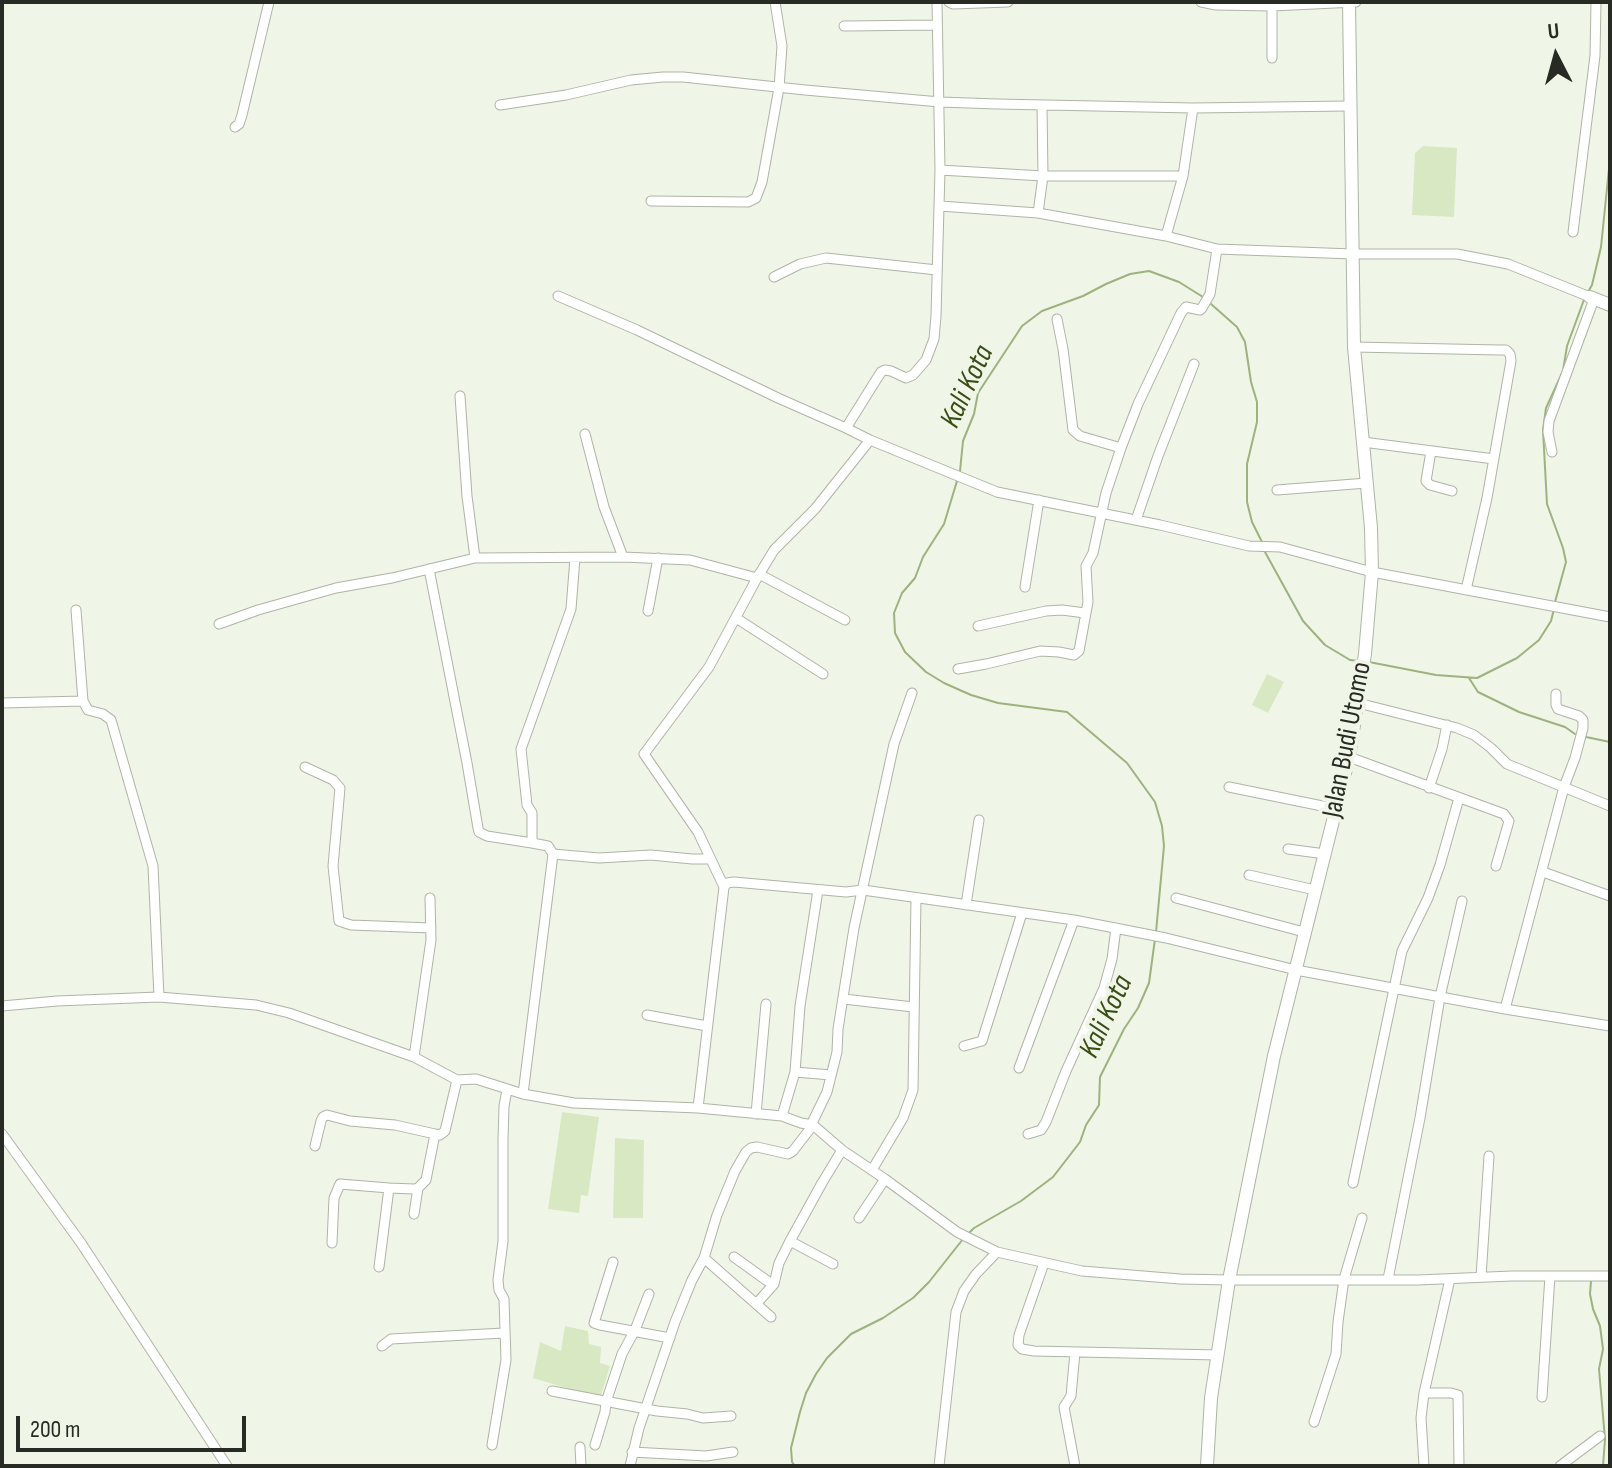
<!DOCTYPE html>
<style>
body{margin:0}
#map{position:relative;width:1612px;height:1468px;overflow:hidden;background:#eff6e7;font-family:"Sofia Sans Condensed",sans-serif}
canvas{display:block}
.frame{position:absolute;inset:0;border:4px solid #282a24;pointer-events:none}
.north{position:absolute;left:1516px;top:16px;width:80px;height:80px;-webkit-text-stroke:6px #eff6e7;paint-order:stroke;rotate:354deg;font-size:22px;font-weight:700;line-height:32px;text-align:center;color:#282a24}
.north::after{content:'';display:block;margin:auto;width:28px;height:36px;background:#282a24;clip-path:polygon(50% 0,100% 100%,50% 72%,0 100%)}
.scale{position:absolute;left:16px;top:1416px;width:230px;height:36px;box-sizing:border-box;border:4px solid #282a24;border-top:0;padding-left:10px;font-size:24px;line-height:28px;white-space:nowrap;color:#282a24;-webkit-text-stroke:6px #eff6e7;paint-order:stroke}
</style>
<div id="map">
<canvas width="1612" height="1468"></canvas>
<div class="frame"></div>
<div class="north">U</div>
<div class="scale">200 m</div>
</div>
<script>
const g = document.querySelector('canvas').getContext('2d');
g.lineJoin = 'round';
function fillPath(path, color) { g.fillStyle = color; g.fill(path, 'evenodd'); }
const poly = rows => new Path2D(rows.map(r => 'M' + r).join(''));
function strokePath(path, color, width, dash) { g.strokeStyle = color; g.lineWidth = width; g.lineCap = dash ? 'butt' : 'round'; g.setLineDash(dash || []); g.stroke(path); }
function drawText(font, color, halo, rows, align = 'center') {
  g.font = font + ' "Sofia Sans Condensed",sans-serif'; g.lineWidth = 8; g.setLineDash([]); g.textBaseline = 'middle'; g.strokeStyle = halo; g.fillStyle = color; for (const [text, x, y, turn = 0] of rows) {
    g.save(); g.translate(x, y); g.rotate((+turn || 0) * Math.PI / 180); g.textAlign = isNaN(turn) ? turn : align; if (halo) g.strokeText(text, 0, 0); g.fillText(text, 0, 0); g.restore();
  }
}
const green = poly([
 [1423,146,1457,148,1454,217,1412,215,1415,153],
 [1267,674,1284,682,1268,713,1252,705],
 [562,1112,599,1117,588,1196,581,1195,579,1213,548,1209],
 [615,1138,644,1140,643,1218,613,1218],
 [565,1326,588,1331,589,1344,601,1347,600,1363,610,1366,600,1399,565,1395,566,1388,533,1378,540,1342,561,1351]
]);
const stream = poly([
 [1588,292,1592,285,1601,247,1610,159],
 [1211,304,1237,327,1245,342,1251,382,1257,402,1257,422,1247,464,1247,502,1252,522,1262,542],
 [960,471,963,441,974,414,978,393,1022,326,1042,311,1083,296,1106,284,1130,274,1149,271,1179,282,1203,297],
 [957,481,944,524,923,557,915,578,902,593,894,613,895,633,905,652,926,672,944,683,971,695,998,703,1067,712,1127,763,1155,802,1162,826,1164,846,1156,932],
 [1265,552,1303,621,1325,645,1350,660,1359,661],
 [1555,602,1566,562,1563,548,1547,504,1543,430,1546,408,1563,371,1567,346,1585,297],
 [1369,662,1436,675,1477,678,1517,658,1539,640,1551,621,1554,609],
 [1469,678,1478,692,1519,712,1565,727,1575,734],
 [1586,737,1610,742],
 [967,1235,974,1228,1021,1201,1053,1177,1080,1142,1086,1125,1099,1105,1100,1077,1124,1029,1138,1008,1149,983,1155,939],
 [1591,1281,1590,1294,1593,1309,1600,1326,1603,1349,1599,1369,1605,1439,1603,1466],
 [795,1466,792,1462,791,1448,800,1412,806,1393,816,1374,827,1358,851,1334,883,1318,913,1298,929,1282,963,1239]
]);
const street = poly([
 [937,2,940,170,936,316,934,339,926,360,913,375,906,378,891,371,885,370,881,372,846,428,870,440,997,492,1160,525,1249,546,1280,547,1372,572,1610,617],
 [949,2,953,4,1008,2],
 [1201,2,1216,5,1272,6,1356,2],
 [1272,2,1272,58],
 [844,26,937,25],
 [500,105,566,95,631,80,663,77,683,77,805,90,940,102,997,104,1193,108,1349,106],
 [235,127,239,124,242,115,269,2],
 [940,170,1043,176,1183,176,1193,108],
 [651,201,748,202,756,198,762,182,779,88,782,46,775,2],
 [940,206,1038,213,1166,236,1217,249,1353,254,1457,254,1508,264,1590,297],
 [1038,213,1043,176,1042,105],
 [1573,232,1595,56,1596,2],
 [1166,236,1183,176],
 [774,277,800,264,826,258,937,270],
 [558,296,637,330,778,398,846,428],
 [1057,319,1063,349,1073,430,1080,436,1121,448],
 [1354,347,1500,350,1506,350,1510,354,1511,361,1487,498,1466,590],
 [460,396,467,496,475,558],
 [585,434,604,507,623,557],
 [1363,442,1494,459],
 [1431,451,1426,481,1430,485,1452,491],
 [1552,452,1548,432,1549,421,1594,299],
 [1277,490,1367,483],
 [1136,520,1158,456,1194,364],
 [429,569,467,763,478,828,479,832,487,836,532,843],
 [759,574,845,620],
 [1025,587,1039,500],
 [76,610,83,701,88,710,103,714,111,720,153,866,159,997],
 [648,611,658,558],
 [736,618,823,674],
 [219,624,258,610,336,588,392,578,475,558,623,557,690,560,757,578],
 [978,626,1046,611,1062,610,1085,613],
 [958,669,986,664,1040,651,1059,652,1074,655,1079,651,1088,602,1086,566,1093,553,1106,493,1121,448,1138,404,1181,313,1186,307,1200,310,1202,308,1210,294,1217,249],
 [2,703,83,701],
 [1358,703,1457,728,1474,735,1491,748,1507,764,1610,806],
 [1349,757,1504,814,1509,821,1496,866],
 [305,767,333,780,340,788,333,866,339,921,351,925,431,928],
 [1229,787,1337,809],
 [1429,788,1442,749,1447,725],
 [1288,849,1325,854],
 [553,854,599,858,651,855,692,859,709,859],
 [1543,872,1610,896],
 [1249,875,1315,890],
 [724,887,698,832,644,754,709,667,757,578,774,550,815,509,870,440],
 [1176,898,1304,932],
 [966,905,979,820],
 [844,999,913,1007],
 [2,1006,57,1001,159,997,256,1005,289,1013,414,1057,457,1080,476,1079,523,1094,574,1103,698,1108,782,1116,801,1123,813,1125,842,1150,885,1179,957,1232,997,1252,1082,1271,1180,1279,1229,1280,1418,1280,1512,1276,1610,1276],
 [1505,1009,1564,787,1575,758,1583,728,1583,720,1579,716,1558,709,1556,705,1556,694],
 [647,1015,707,1026],
 [964,1046,982,1041,1022,913],
 [414,1057,431,940,430,898],
 [1019,1068,1074,920],
 [795,1072,831,1075],
 [523,1094,553,854,548,846,532,843,532,813,527,805,521,749,571,609,575,558],
 [698,1108,724,887,727,883,734,882,846,892,863,890,1074,920,1166,938,1296,970,1505,1009,1610,1026],
 [756,1114,766,1004],
 [782,1116,795,1072,800,1006,818,890],
 [2,1134,81,1243,227,1466],
 [1028,1134,1041,1130,1046,1122,1066,1071,1104,988,1112,959,1116,928],
 [315,1146,321,1121,323,1117,327,1115,350,1121,395,1125,435,1134],
 [872,1170,903,1118,913,1090,916,898],
 [1353,1183,1402,951,1428,898,1440,865,1459,798],
 [389,1188,414,1189,418,1188,426,1180,435,1134,440,1135,445,1131,457,1080],
 [414,1214,418,1188],
 [859,1218,885,1179],
 [790,1241,833,1264],
 [332,1243,334,1198,340,1184,389,1188,379,1267],
 [734,1257,773,1285],
 [704,1258,771,1317],
 [613,1262,594,1323,600,1325,670,1338],
 [1044,1263,1019,1335,1018,1345,1022,1349,1034,1351,1218,1355],
 [1481,1277,1489,1156],
 [1388,1279,1420,1118,1440,997,1462,901],
 [757,1303,774,1284,779,1263,790,1241,822,1183,842,1150],
 [382,1346,391,1339,504,1333],
 [552,1391,657,1411,687,1414,703,1418,731,1416],
 [1424,1393,1451,1393,1458,1395,1459,1466],
 [1542,1397,1550,1276],
 [1314,1422,1336,1354,1338,1322,1344,1279,1362,1218],
 [492,1445,506,1360,504,1299,499,1290,498,1280,503,1241,503,1139,504,1106,507,1090],
 [595,1445,605,1412,606,1402,622,1354,635,1330,649,1294],
 [580,1447,581,1466],
 [632,1452,706,1456,733,1452],
 [630,1466,639,1428,675,1322,692,1280,704,1258,717,1215,735,1171,746,1152,751,1148,757,1147,788,1154,793,1151,813,1125,813,1121,827,1092,837,1052,838,1029,854,928,894,744,912,693],
 [939,1466,956,1312,964,1291,976,1274,997,1252],
 [1075,1466,1064,1407,1071,1396,1075,1352],
 [1424,1466,1421,1418,1424,1393,1450,1279],
 [1560,1466,1600,1436]
]);
const secondary = poly([
 [1590,297,1610,305],
 [1207,1466,1211,1398,1229,1280,1274,1056,1349,757,1365,654,1372,572,1371,528,1354,347,1349,2]
]);
const streetNames = [
 ["Jalan Budi Utomo",1348,740,-79]
];
const waterNames = [
 ["Kali Kota",968,387,-65],
 ["Kali Kota",1107,1017,-65]
];
fillPath(green, '#d8e8c3');
strokePath(stream, '#9db27e', 2);
strokePath(street, '#aeb4a6', 11);
strokePath(secondary, '#aeb4a6', 14);
strokePath(street, '#fff', 9);
strokePath(secondary, '#fff', 12);
drawText('28px', '#282a24', '#eff6e7', streetNames);
drawText('italic 30px', '#3a4d15', '#eff6e7', waterNames);
</script>
